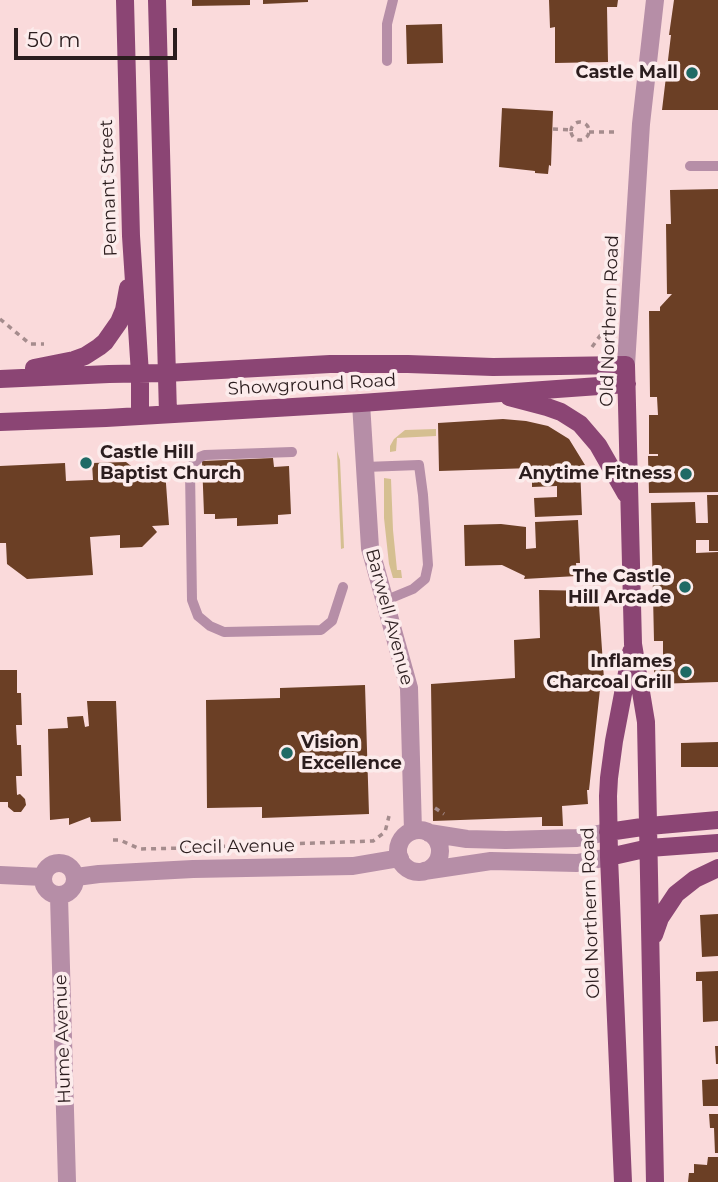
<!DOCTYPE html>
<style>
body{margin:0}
#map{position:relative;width:718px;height:1182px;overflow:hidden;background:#fadadb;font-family:Montserrat,sans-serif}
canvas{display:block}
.scale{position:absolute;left:14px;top:28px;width:163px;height:32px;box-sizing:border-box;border:4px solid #2b1d1e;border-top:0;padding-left:9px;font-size:21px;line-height:24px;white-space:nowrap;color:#2b1d1e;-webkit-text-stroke:5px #fcecec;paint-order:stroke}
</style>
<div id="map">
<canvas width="718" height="1182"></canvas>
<div class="scale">50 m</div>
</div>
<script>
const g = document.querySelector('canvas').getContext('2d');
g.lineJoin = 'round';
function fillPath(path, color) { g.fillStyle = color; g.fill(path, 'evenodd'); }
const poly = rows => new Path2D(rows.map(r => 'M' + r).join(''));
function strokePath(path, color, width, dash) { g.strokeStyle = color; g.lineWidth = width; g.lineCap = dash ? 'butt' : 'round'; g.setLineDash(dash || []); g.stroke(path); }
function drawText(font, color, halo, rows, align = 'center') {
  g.font = font + ' Montserrat,sans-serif'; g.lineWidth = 7; g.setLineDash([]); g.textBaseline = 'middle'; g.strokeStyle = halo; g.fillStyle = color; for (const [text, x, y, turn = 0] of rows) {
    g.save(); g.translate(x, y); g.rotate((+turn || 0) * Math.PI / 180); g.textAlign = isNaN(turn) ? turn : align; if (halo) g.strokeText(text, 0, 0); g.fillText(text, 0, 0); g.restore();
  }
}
const green = poly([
 [436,429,436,436,397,438,396,451,390,452,390,446,394,439,405,430],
 [337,451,340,460,344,548,341,549],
 [384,478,391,479,393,530,397,570,401,570,402,578,393,578,389,564,384,518]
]);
const building = poly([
 [192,0,250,0,250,5,192,6],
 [263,0,308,0,308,2,263,4],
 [549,0,618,0,617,7,607,7,608,62,555,63,555,27,550,28],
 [674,0,718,0,718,110,662,110,671,35,669,35],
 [442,24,443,63,407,64,406,25],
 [502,108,553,111,551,166,549,165,548,174,535,173,535,171,499,167],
 [718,189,718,492,649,493,648,456,658,456,658,454,649,454,649,415,658,415,657,397,650,397,649,311,660,311,660,307,672,294,667,294,666,224,671,224,670,190],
 [503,419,526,421,548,426,569,439,585,465,580,466,582,515,535,517,534,498,557,497,557,486,532,487,532,468,439,471,438,423],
 [273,458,274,467,289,466,291,514,278,515,278,524,237,526,237,518,215,519,215,514,204,514,202,461],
 [126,462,139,472,165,470,169,525,152,526,157,532,142,547,120,548,120,535,90,537,93,575,27,579,7,564,6,543,0,543,0,466,65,463,66,481,93,480,92,463],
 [707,495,718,495,718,551,709,551,709,540,696,540,696,553,718,552,718,682,654,684,654,662,663,661,663,641,654,641,651,503,695,502,696,523,708,523],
 [578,520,580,563,576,563,577,576,524,579,525,576,502,565,465,566,464,525,501,524,526,527,526,549,536,548,535,522],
 [539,590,598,591,604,679,594,679,601,680,589,790,587,790,588,804,562,806,563,826,542,826,542,817,433,821,431,684,515,678,514,640,540,638],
 [0,670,17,670,17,693,21,693,22,725,16,725,17,745,21,745,22,776,16,776,17,795,20,794,25,799,26,805,21,812,14,812,8,807,8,802,0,802],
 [365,685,369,814,262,818,262,807,207,808,206,700,280,698,280,688],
 [87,701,116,701,121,821,91,822,90,817,69,825,69,818,50,820,48,729,68,728,67,717,83,716,85,727,89,726],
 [718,742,718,767,681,767,681,743],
 [718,914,718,956,702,957,700,915],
 [718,971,718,1021,703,1022,702,981,696,981,696,972],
 [715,1046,718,1046,718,1064,716,1064],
 [718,1079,718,1106,703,1106,702,1080],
 [709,1114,718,1114,718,1153,715,1153,714,1128,710,1128],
 [708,1157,718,1157,718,1182,688,1182,689,1173,694,1173,694,1164,707,1165]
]);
const path = poly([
 '571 131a9 9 0 1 1 18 0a9 9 0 1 1-18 0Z',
 [553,129,571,130],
 [589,132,615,132],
 [0,319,30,344,44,344],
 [592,347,602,333],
 [435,808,444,814],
 [113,840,120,840,140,849,186,848],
 [200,847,373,841,385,832,389,816]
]);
const service = poly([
 [387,61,387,24,393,0],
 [690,166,718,166],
 [292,452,205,455,200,457,193,464,190,471,192,600,198,616,210,626,224,632,321,630,332,621,343,587],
 [365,467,419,465,423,495,428,565,425,579,413,589,384,601]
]);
const minor = poly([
 [361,403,370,548,409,688,413,831],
 '398 851a21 21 0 1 1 42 0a21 21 0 1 1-42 0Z',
 [429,833,467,839,506,840,577,838,608,832],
 '43 879a16 16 0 1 1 32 0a16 16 0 1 1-32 0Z',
 [424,871,491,861,577,863,609,857],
 [0,875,43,877],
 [76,877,99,874,193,869,353,866,400,858],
 [59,896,67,1182]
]);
const tertiary = poly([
 [626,365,641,124,655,0]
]);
const primary = poly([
 [125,0,131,236,140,374,140,416],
 [157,0,168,414],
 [34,368,74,360,85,356,99,347,105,342,119,322,124,310,128,288],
 [0,379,109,374,166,373,330,364,408,364,493,367,626,365,633,644,646,722,655,1182],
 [509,397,547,407,561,412,580,424,598,445,626,494],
 [0,422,106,418,361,403,627,384],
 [608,832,649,826,718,820],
 [609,857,649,848,718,843],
 [654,935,660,918,676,894,695,879,718,868],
 [623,1182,609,857,608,796,609,778,614,741,631,652]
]);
const markers = [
 [692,73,7,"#1f6a65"],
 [86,463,7,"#1f6a65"],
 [686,474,7,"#1f6a65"],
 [685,587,7,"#1f6a65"],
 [686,672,7,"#1f6a65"],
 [287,753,7,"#1f6a65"]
];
const poiNames = [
 ["Castle Mall",678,73],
 ["Castle Hill",100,453,"left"],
 ["Baptist Church",100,474,"left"],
 ["Anytime Fitness",672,474],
 ["The Castle",671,577],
 ["Hill Arcade",671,598],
 ["Inflames",672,662],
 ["Charcoal Grill",672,683],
 ["Vision",301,743,"left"],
 ["Excellence",301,764,"left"]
];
const streetNames = [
 ["Pennant Street",109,188,-92],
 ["Old Northern Road",610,321,-88],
 ["Showground Road",312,385,-3],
 ["Barwell Avenue",389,617,75],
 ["Cecil Avenue",237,847,-1],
 ["Old Northern Road",591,913,-92],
 ["Hume Avenue",63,1039,-92]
];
fillPath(green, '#d5bf91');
fillPath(building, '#6b3f25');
strokePath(path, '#a58c8d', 3.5, [5, 5]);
strokePath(service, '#b68ea7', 10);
strokePath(minor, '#b68ea7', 18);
strokePath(tertiary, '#b68ea7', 18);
strokePath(primary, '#8b4574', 18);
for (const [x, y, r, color] of markers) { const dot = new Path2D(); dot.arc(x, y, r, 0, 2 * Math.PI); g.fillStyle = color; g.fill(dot); strokePath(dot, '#fcecec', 2.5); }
drawText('bold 18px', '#2b1d1e', '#fcecec', poiNames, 'right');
drawText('18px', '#2b1d1e', '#fcecec', streetNames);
</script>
